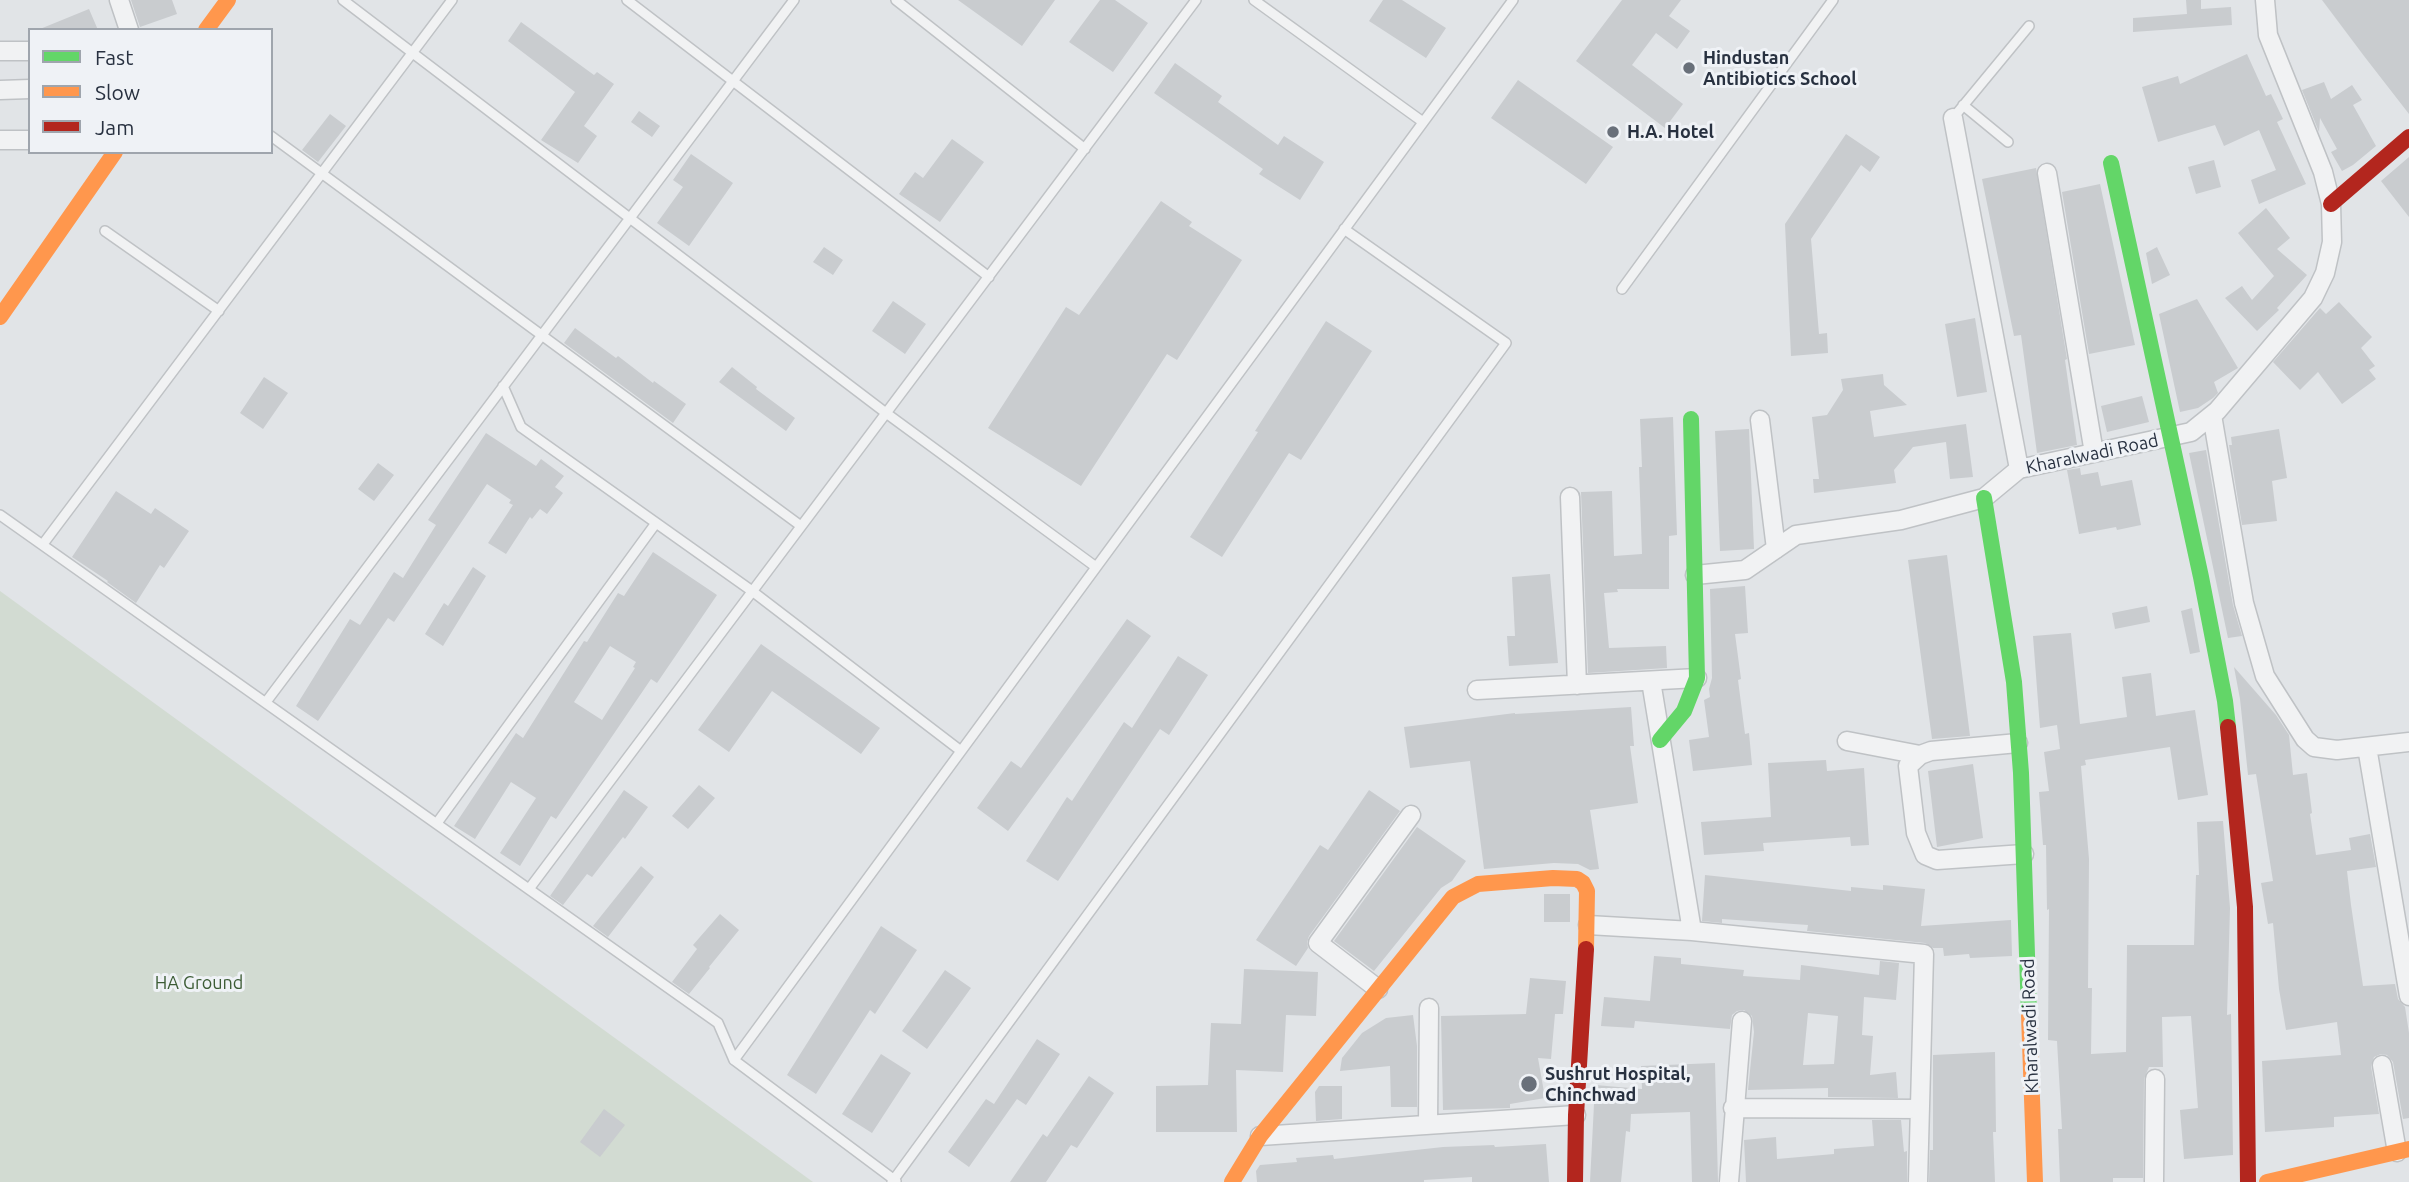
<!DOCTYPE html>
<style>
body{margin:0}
#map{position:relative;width:2409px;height:1182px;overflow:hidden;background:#e1e4e7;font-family:Ubuntu,sans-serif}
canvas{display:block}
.legend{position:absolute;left:28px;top:28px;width:245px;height:126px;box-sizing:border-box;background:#eff2f6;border:2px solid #9fa5ad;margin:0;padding:9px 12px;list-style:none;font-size:21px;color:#283140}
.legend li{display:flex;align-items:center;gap:14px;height:35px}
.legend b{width:35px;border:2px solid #9fa5ad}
</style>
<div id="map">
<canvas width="2409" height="1182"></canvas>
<ul class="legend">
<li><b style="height:9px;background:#63d668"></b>Fast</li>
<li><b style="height:9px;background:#ff974d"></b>Slow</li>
<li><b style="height:9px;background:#b3261e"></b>Jam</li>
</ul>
</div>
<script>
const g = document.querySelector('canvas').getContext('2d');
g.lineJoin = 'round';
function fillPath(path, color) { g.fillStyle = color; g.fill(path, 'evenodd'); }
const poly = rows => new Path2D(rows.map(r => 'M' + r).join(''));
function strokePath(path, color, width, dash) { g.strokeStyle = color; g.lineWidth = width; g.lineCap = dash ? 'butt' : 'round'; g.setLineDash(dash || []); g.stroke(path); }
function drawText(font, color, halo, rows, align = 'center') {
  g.font = font + ' Ubuntu,sans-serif'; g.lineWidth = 6; g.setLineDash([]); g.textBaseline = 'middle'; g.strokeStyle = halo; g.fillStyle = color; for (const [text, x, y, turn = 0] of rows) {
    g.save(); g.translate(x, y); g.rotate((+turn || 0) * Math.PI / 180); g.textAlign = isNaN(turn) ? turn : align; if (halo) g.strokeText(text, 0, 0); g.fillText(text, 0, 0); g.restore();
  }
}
const green = poly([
 [0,591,813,1182,0,1182]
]);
const building = poly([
 [131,0,172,0,177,14,140,27],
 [958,0,1055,0,1022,46],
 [1100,0,1115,0,1148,23,1113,72,1069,42],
 [1383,0,1402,0,1446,28,1426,58,1369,21],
 [1622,0,1681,0,1669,16,1690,31,1677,49,1656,33,1632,65,1683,104,1665,128,1576,61],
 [2186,0,2201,0,2201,9,2231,7,2232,25,2133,32,2133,18,2187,14],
 [2322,0,2409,0,2409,114,2364,56],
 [89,9,98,30,40,30,40,29],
 [521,22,594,75,597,72,614,84,584,126,597,136,578,163,541,140,575,92,508,41],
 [2247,54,2266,96,2271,94,2283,119,2277,122,2306,184,2259,204,2251,180,2276,170,2259,130,2224,146,2215,125,2158,142,2142,87,2178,76,2180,84],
 [1175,63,1222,96,1218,102,1278,145,1284,136,1324,162,1300,200,1259,174,1263,169,1154,93],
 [1518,80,1613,147,1586,184,1491,118],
 [2324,82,2331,99,2352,85,2362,100,2353,105,2376,146,2353,165,2342,171,2331,152,2337,149,2320,118,2319,132,2302,90],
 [639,111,660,126,652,137,631,122],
 [330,114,346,126,318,162,302,150],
 [1846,134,1880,157,1870,172,1861,165,1811,239,1819,334,1827,333,1828,353,1791,356,1785,224],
 [952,139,984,162,940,222,899,194,915,172,923,178],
 [691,154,733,183,689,246,657,223,683,187,673,180],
 [2409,157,2409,217,2381,181],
 [2214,160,2221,187,2196,194,2188,167],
 [2036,168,2067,359,2065,360,2077,445,2037,453,2021,335,2014,336,1982,179],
 [2100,184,2135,345,2089,354,2062,192],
 [1161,201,1192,222,1189,226,1242,260,1177,360,1167,354,1081,486,988,428,1066,307,1079,315],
 [2266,208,2290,238,2277,249,2307,275,2277,308,2279,310,2257,331,2225,298,2242,286,2252,300,2274,276,2238,233],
 [824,247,843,260,833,275,813,262],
 [2157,247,2170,275,2152,284,2146,253],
 [2197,299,2238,368,2214,382,2218,393,2213,398,2198,408,2180,412,2159,314],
 [893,301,926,324,905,354,872,331],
 [2339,302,2372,337,2361,348,2375,366,2369,370,2376,379,2342,404,2318,372,2300,390,2273,362,2320,308,2326,314],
 [1975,318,1987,392,1957,397,1945,324],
 [1326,321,1372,351,1301,460,1289,453,1222,557,1190,537,1258,432,1255,431],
 [575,328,616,358,618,356,653,383,654,381,686,404,673,423,564,343],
 [732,367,757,387,756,389,795,418,786,431,719,382],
 [1883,374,1884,385,1907,405,1870,411,1874,437,1966,424,1973,477,1950,479,1946,442,1913,447,1894,470,1896,483,1814,493,1813,479,1819,479,1812,417,1827,415,1843,390,1841,379],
 [264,377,288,393,263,429,240,413],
 [2142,396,2149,422,2107,432,2101,406],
 [1673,417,1677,535,1669,536,1669,589,1617,589,1618,592,1604,593,1609,648,1666,646,1667,668,1588,673,1581,492,1612,491,1614,556,1642,554,1639,467,1642,467,1640,419],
 [1749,429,1754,549,1720,551,1715,431],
 [2279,429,2287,478,2272,481,2277,521,2242,525,2229,445,2232,445,2231,437],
 [486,433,536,466,541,459,564,476,555,487,563,493,547,514,540,509,532,519,530,517,506,554,488,543,513,505,509,503,511,500,487,484,394,622,388,618,318,721,296,706,350,619,360,625,394,572,403,578,436,525,428,520],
 [2206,450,2233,605,2242,636,2228,638,2189,453],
 [378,463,394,475,374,501,358,489],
 [2080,468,2081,475,2098,472,2101,486,2132,480,2141,525,2117,530,2116,527,2079,534,2067,470],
 [116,491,151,514,155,508,189,531,164,568,160,565,136,603,107,582,108,581,72,557],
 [653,552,717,595,657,683,651,679,556,819,551,816,520,866,500,853,536,798,511,782,475,839,454,826,516,733,523,738,584,641,587,642,618,593,624,596],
 [610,646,636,662,633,667,635,668,602,720,574,702],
 [1947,555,1970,736,1932,739,1908,560],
 [473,567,486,576,443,646,425,634,444,603,448,606],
 [1550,574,1558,663,1509,666,1507,636,1515,636,1512,577],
 [1745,586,1748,633,1735,634,1741,679,1738,680,1745,734,1749,733,1752,765,1693,771,1689,740,1709,737,1704,700,1710,697,1709,689,1712,678,1710,589],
 [2147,606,2150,622,2115,629,2112,613],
 [2192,608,2200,652,2190,654,2181,611],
 [1127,619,1151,636,1008,831,977,808,1011,761,1021,768],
 [2071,633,2080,724,2127,717,2122,677,2151,673,2156,716,2195,710,2208,795,2178,800,2170,747,2085,760,2086,765,2081,766,2089,859,2088,988,2092,988,2091,1054,2126,1052,2127,945,2194,945,2196,875,2199,875,2197,822,2223,821,2230,908,2227,1015,2231,1014,2233,1155,2184,1159,2180,1110,2198,1108,2191,1016,2162,1017,2163,1067,2149,1067,2144,1079,2143,1178,2113,1178,2113,1182,2060,1182,2058,1129,2062,1129,2057,1041,2048,1040,2049,909,2047,910,2046,845,2043,845,2039,792,2049,791,2044,752,2060,749,2057,725,2040,728,2033,636],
 [761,644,880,728,861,754,772,691,729,752,698,730],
 [1178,656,1208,675,1169,735,1160,729,1058,881,1026,861,1067,797,1072,801,1124,722,1132,728],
 [2234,667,2276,715,2289,735,2293,775,2307,773,2312,813,2310,814,2316,855,2351,850,2349,838,2370,834,2376,867,2347,871,2351,905,2363,986,2395,984,2398,999,2405,1007,2409,1033,2409,1118,2403,1119,2393,1062,2387,1055,2381,1054,2374,1057,2371,1066,2379,1114,2334,1117,2334,1127,2265,1132,2262,1061,2341,1055,2337,1022,2286,1030,2279,989,2273,923,2268,924,2261,883,2273,881,2256,774,2248,775,2240,699],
 [1631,707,1634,746,1630,746,1638,803,1590,810,1599,869,1590,870,1578,864,1554,863,1484,869,1470,761,1410,768,1404,727,1515,713,1515,714],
 [1826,760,1827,771,1864,768,1869,845,1851,846,1850,837,1763,843,1764,851,1704,855,1701,822,1771,817,1768,763],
 [1973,764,1983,838,1937,847,1928,771],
 [699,785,715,798,688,829,672,816],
 [624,790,648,807,625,839,623,837,592,877,587,874,563,905,550,896],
 [1369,790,1400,811,1309,936,1307,942,1308,948,1296,966,1256,940,1320,845,1328,850],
 [1417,827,1466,861,1452,881,1441,888,1374,971,1334,941],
 [641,866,654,877,608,937,593,926],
 [1705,875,1851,891,1851,887,1883,890,1883,885,1925,889,1921,926,2011,920,2012,956,1970,958,1969,954,1944,956,1943,948,1933,948,1925,943,1807,931,1808,925,1722,919,1722,923,1702,921],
 [1544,894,1570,894,1570,922,1544,922],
 [720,914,739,930,709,967,710,968,689,994,672,982,697,949,693,945],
 [881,926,917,950,875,1014,870,1010,816,1094,787,1075],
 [1654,956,1681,958,1681,964,1744,970,1743,976,1800,980,1801,965,1879,975,1880,961,1899,963,1896,1000,1864,997,1862,1035,1873,1036,1870,1075,1896,1072,1898,1098,1828,1097,1828,1088,1748,1090,1754,1032,1752,1016,1744,1010,1737,1011,1732,1015,1730,1029,1635,1021,1634,1028,1601,1026,1604,997,1650,1001],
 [1808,1013,1838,1016,1834,1064,1803,1065],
 [1244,969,1318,972,1316,1016,1286,1015,1283,1072,1236,1070,1237,1132,1156,1132,1156,1086,1208,1085,1211,1023,1241,1024],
 [945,970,971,988,927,1049,902,1031],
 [1530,978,1566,981,1563,1014,1555,1014,1551,1059,1538,1058,1545,1098,1510,1104,1510,1108,1443,1110,1441,1016,1526,1014],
 [1413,1015,1417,1046,1417,1107,1391,1107,1390,1066,1340,1071,1342,1058,1362,1033,1386,1018],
 [1037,1039,1060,1054,1026,1105,1017,1099,969,1167,948,1152,986,1099,994,1104],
 [1995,1052,1996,1132,1993,1132,1995,1182,1929,1182,1930,1150,1933,1150,1933,1055],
 [881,1054,911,1073,872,1133,842,1114],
 [1715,1063,1718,1182,1692,1182,1690,1112,1631,1114,1630,1132,1626,1131,1621,1182,1590,1182,1595,1085,1642,1089,1641,1066],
 [1089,1076,1114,1093,1077,1148,1071,1145,1046,1182,1010,1182,1043,1134,1047,1137],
 [1319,1086,1342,1086,1342,1119,1316,1121,1315,1092],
 [604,1109,625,1125,600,1157,580,1142],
 [1872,1120,1901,1120,1904,1152,1907,1151,1907,1182,1746,1182,1744,1140,1776,1137,1777,1159,1834,1154,1834,1149,1874,1146],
 [1546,1144,1549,1182,1472,1182,1472,1177,1424,1180,1424,1182,1257,1182,1256,1171,1260,1165,1297,1162,1296,1158,1333,1155,1334,1159,1443,1147,1494,1145,1495,1147]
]);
const lane = poly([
 [343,0,886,413,1096,567],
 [627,0,989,277],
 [896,0,1085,149],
 [1254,0,1423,122],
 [1963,105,2008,142],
 [1953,118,2029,26],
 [271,136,801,526],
 [105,231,219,311],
 [1622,289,1833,0],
 [503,386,521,427,752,591,961,751],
 [0,515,718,1023,734,1060,896,1181],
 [43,544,452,0],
 [266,702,794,0],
 [437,823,656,523],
 [529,889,1196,0],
 [734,1060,1513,0],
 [892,1182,1506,343,1344,229]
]);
const street = poly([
 [119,0,129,30],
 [0,51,30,51],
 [0,90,30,89],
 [1953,118,2019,469],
 [0,140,30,140],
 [2047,173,2094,453],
 [2212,415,2244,603,2265,676,2305,739,2314,747,2337,750,2409,742],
 [1760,420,1776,549],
 [1570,497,1577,685],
 [1695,575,1745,570,1796,535,1901,520,1984,498,2019,469,2191,432,2217,411,2313,298,2325,273,2332,242,2331,204,2323,172,2268,35,2265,0],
 [1651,681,1692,931],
 [1477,690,1697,678],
 [1847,741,1920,755],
 [2018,743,1931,751,1920,755,1908,766,1916,833,1925,855,1937,860,2024,854],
 [2367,747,2409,996],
 [1588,925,1692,931,1924,954,1918,1182],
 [1378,989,1318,943,1411,815],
 [2382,1065,2397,1152],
 [1733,1108,1920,1109],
 [1428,1125,1429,1008],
 [1260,1136,1576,1115],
 [1729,1182,1742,1021],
 [2154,1182,2155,1079]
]);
const fast = poly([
 [2111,163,2201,577,2225,701,2228,727],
 [1984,498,2014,682,2021,773,2029,1015],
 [1660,740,1684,711,1697,678,1691,419]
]);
const slow = poly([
 [206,30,228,0],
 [0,317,115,152],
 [2029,1015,2035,1182],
 [1232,1182,1260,1136,1453,897,1478,884,1553,878,1577,879,1583,883,1587,891,1586,949],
 [2267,1182,2409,1149]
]);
const jam = poly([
 [2331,204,2409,137],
 [2228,727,2245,907,2248,1182],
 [1575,1182,1576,1115,1586,949]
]);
const markers = [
 [1689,68,7,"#69707a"],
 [1613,132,7,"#69707a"],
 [1529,1084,9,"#69707a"]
];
const poiNames = [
 ["Hindustan",1703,58],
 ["Antibiotics School",1703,79],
 ["H.A. Hotel",1627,132],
 ["Sushrut Hospital,",1545,1074],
 ["Chinchwad",1545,1095]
];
const streetNames = [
 ["Kharalwadi Road",2092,454,-12],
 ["Kharalwadi Road",2030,1026,-92]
];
const parkNames = [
 ["HA Ground",199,983]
];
fillPath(green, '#d2dbd2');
fillPath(building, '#c9cccf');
strokePath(lane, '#bfc2c5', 12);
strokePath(street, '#bfc2c5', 21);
strokePath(lane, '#f1f2f3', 9);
strokePath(street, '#f1f2f3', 18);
strokePath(fast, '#63d668', 16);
strokePath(slow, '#ff974d', 16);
strokePath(jam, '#b3261e', 16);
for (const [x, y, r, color] of markers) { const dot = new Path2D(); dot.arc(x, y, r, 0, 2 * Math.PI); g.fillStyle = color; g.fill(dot); strokePath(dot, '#eff2f6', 2.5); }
drawText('bold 18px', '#283140', '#eff2f6', poiNames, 'left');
drawText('18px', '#283140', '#eff2f6', streetNames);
drawText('18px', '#3c5c35', '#eff2f6', parkNames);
</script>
